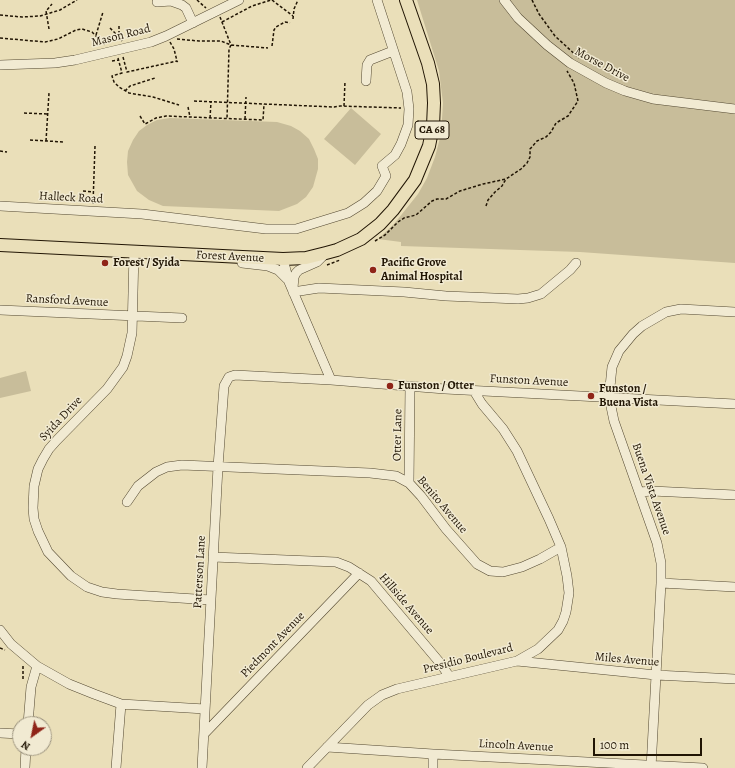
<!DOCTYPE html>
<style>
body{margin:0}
#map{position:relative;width:735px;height:768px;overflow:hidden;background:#eadfb9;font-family:Alegreya,serif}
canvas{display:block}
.north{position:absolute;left:12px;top:716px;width:40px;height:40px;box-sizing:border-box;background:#f1ead2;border:1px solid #9e9580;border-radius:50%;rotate:213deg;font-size:11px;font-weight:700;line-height:16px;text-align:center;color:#211504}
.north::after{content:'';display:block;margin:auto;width:14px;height:18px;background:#8f2418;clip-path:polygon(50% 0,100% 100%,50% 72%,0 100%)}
.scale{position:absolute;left:593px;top:738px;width:109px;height:18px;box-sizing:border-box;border:2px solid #211504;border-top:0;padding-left:5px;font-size:12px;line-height:14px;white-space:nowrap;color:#211504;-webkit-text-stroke:3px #f1ead2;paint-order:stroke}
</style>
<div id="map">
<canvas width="735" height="768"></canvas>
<div class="north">N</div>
<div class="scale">100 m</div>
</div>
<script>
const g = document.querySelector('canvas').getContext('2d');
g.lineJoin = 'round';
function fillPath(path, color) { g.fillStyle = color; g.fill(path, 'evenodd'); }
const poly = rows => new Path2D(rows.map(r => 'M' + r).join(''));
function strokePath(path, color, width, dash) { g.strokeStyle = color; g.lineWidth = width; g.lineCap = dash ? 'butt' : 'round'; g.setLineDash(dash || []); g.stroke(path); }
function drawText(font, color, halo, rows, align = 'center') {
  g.font = font + ' Alegreya,serif'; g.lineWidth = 3; g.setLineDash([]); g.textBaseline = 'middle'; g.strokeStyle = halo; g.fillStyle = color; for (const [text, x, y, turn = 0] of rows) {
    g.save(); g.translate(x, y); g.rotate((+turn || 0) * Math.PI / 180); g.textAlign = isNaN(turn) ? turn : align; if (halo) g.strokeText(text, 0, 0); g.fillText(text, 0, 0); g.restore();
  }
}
const green = poly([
 [417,0,735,0,735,263,580,252,401,246,401,242,378,239,394,224,418,194,427,178,435,157,441,134,443,103,439,71],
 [351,108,381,134,355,165,324,139],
 [170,118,277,122,291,126,300,131,309,139,314,149,318,159,318,169,313,187,306,197,297,204,279,211,163,206,149,200,137,191,128,175,127,162,128,151,133,140,139,131,147,125,157,120],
 [26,371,31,391,0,398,0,378]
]);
const path = poly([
 [197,0,206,8],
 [272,0,293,16],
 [532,0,539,14,555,36,579,58],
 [0,15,22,17,40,16,60,10,77,0],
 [220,17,231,45,229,49,227,119],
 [293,19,294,9,298,0],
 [222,22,252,6,271,0],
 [119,26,119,36,122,41],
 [110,28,118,36],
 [49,29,46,11,52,4],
 [96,35,103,12],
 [0,38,45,42,58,39,76,30,82,29,92,32,105,45],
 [177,39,199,41,221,41,231,45,268,48],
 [170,42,174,49,177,61],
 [272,46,274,30,276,27,285,22,290,23],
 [123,57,127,72,177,61,178,63],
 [118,58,122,73,112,76,114,82,119,87,129,93,153,97,179,105],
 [112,61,119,60],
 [125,91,130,86,155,78],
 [194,101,334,107,340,106,401,108],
 [344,106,345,81],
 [188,107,190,117],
 [24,113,47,114],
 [140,116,145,124,156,118,166,116,263,120,264,104],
 [210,118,211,102],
 [245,119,246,97],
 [30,140,64,142],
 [46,141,49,93],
 [0,151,7,152],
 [83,191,94,192],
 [93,204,95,146],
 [486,206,488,200,495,192,502,186,506,179],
 [375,241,385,235,398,222,404,218,416,215,432,201,437,199,446,199,460,191,483,184,506,179,521,169,527,163,530,157,530,149,537,141,546,137,551,132,556,123,568,116,578,101,574,83,567,71],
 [327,265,340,260],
 [0,648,5,650],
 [23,679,23,665]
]);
const minor = poly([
 [504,0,518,18,547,45,570,63,606,83,625,91,653,99,735,109],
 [157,2,171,1,182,5,186,8,193,23],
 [0,65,55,63,75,60,151,42,166,36,239,0],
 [366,81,367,65,370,60,393,51],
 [0,206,142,214,266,229,296,229,348,213,364,203,377,191,386,176,382,166,395,155,401,144,408,125,409,109,407,92,377,0],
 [134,252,132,333,127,356,123,367,107,389,57,440,49,449,43,459,38,469,34,486,33,508,34,519,38,531,48,552,71,576,87,587,102,592,117,594,211,600],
 [283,259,289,282,331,380],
 [242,263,268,266,278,270,287,279],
 [293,288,294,277,296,273,299,270,317,262,325,254],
 [293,292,319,288,404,292,446,296,518,299,528,298,541,294,570,270,576,263],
 [0,310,182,318],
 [409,483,410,386],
 [640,492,652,491,735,495],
 [127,502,138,486,156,472,167,467,182,465,370,473,396,476,409,483,421,496,446,529,477,564,490,571,503,572,522,567,540,559,561,547],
 [213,557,336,562,349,567,371,581,441,664,449,676],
 [661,583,735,587],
 [0,630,11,644,37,666,69,684,94,694,121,704,205,709],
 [517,661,656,675,735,679],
 [28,724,31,687,37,666],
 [0,733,20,734],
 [204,734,359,573],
 [327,747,433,754,703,768],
 [25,768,26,748],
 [116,768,121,704],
 [202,768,218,467,224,386,229,377,235,375,331,380,445,389,735,404],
 [307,768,368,705,382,695,397,689,517,661,538,649,558,630,563,621,566,612,569,593,567,576,561,547,549,519,517,451,503,429,482,404,474,391],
 [433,768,433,754],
 [651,768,661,583,661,563,657,543,614,421,609,397,612,367,619,351,633,334,642,326,666,312,681,309,735,312]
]);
const major = poly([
 [0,245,283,259,306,258,326,253,337,250,361,239,380,224,393,210,415,180,429,146,433,126,434,103,433,84,428,63,406,0]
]);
const markers = [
 [105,263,4,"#8f2418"],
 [373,270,4,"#8f2418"],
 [390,386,4,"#8f2418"],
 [591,396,4,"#8f2418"]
];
const shields = [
 [432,130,34]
];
const shieldNames = [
 ["CA 68",432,130]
];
const streetNames = [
 ["Mason Road",121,36,-14],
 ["Morse Drive",602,65,28],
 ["Halleck Road",71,198,3],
 ["Forest Avenue",230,257,3],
 ["Ransford Avenue",67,301,3],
 ["Funston Avenue",529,381,3],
 ["Syida Drive",61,419,-47],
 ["Otter Lane",398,435,-89],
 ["Buena Vista Avenue",651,489,71],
 ["Benito Avenue",442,505,50],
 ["Patterson Lane",200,572,-87],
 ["Hillside Avenue",406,604,49],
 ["Piedmont Avenue",273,645,-46],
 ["Presidio Boulevard",468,659,-14],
 ["Miles Avenue",627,660,5],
 ["Lincoln Avenue",516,746,3]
];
const poiNames = [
 ["Forest / Syida",113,263],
 ["Pacific Grove",381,263],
 ["Animal Hospital",381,277],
 ["Funston / Otter",398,386],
 ["Funston /",599,389],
 ["Buena Vista",599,403]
];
fillPath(green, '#c8bd9a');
strokePath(minor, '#534831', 10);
strokePath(major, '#211504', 14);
strokePath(path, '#211504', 1.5, [3, 2]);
strokePath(minor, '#f1ead2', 9);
strokePath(major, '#eadfb9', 12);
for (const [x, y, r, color] of markers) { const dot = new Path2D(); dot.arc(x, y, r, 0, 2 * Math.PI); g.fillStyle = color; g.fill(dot); strokePath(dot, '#f1ead2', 1.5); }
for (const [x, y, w] of shields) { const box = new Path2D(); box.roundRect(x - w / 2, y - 9, w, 18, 3); g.fillStyle = '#f1ead2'; g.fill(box); strokePath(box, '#211504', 1); }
drawText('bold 11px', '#211504', null, shieldNames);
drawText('12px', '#211504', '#f1ead2', streetNames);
drawText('bold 12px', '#211504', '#f1ead2', poiNames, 'left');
</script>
